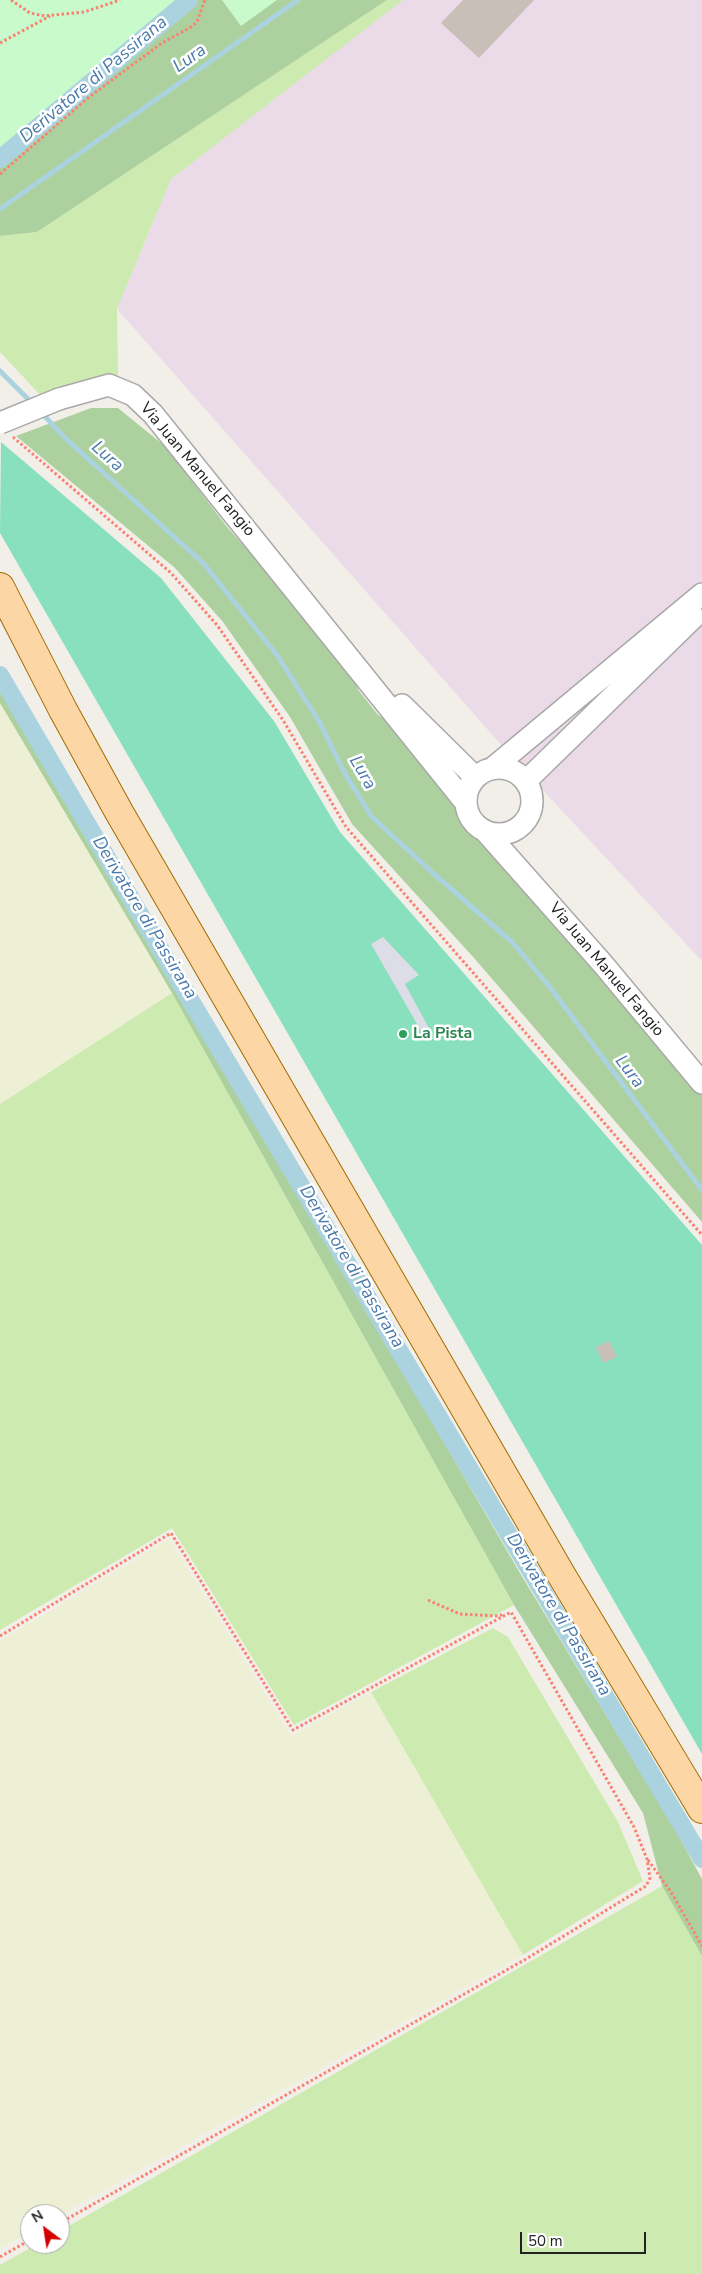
<!DOCTYPE html>
<style>
body{margin:0}
#map{position:relative;width:702px;height:2274px;overflow:hidden;background:#f2efe9;font-family:"Nunito Sans",sans-serif}
canvas{display:block}
.north{position:absolute;left:20px;top:2204px;width:50px;height:50px;box-sizing:border-box;background:#fff;border:1px solid #a7a7a7;border-radius:50%;rotate:329deg;font-size:14px;font-weight:700;line-height:20px;text-align:center;color:#222}
.north::after{content:'';display:block;margin:auto;width:18px;height:22px;background:#d40000;clip-path:polygon(50% 0,100% 100%,50% 72%,0 100%)}
.scale{position:absolute;left:520px;top:2232px;width:126px;height:22px;box-sizing:border-box;border:2px solid #222;border-top:0;padding-left:6px;font-size:15px;line-height:18px;white-space:nowrap;color:#222;-webkit-text-stroke:4px #fff;paint-order:stroke}
</style>
<div id="map">
<canvas width="702" height="2274"></canvas>
<div class="north">N</div>
<div class="scale">50 m</div>
</div>
<script>
const g = document.querySelector('canvas').getContext('2d');
g.lineJoin = 'round';
function fillPath(path, color) { g.fillStyle = color; g.fill(path, 'evenodd'); }
const poly = rows => new Path2D(rows.map(r => 'M' + r).join(''));
function strokePath(path, color, width, dash) { g.strokeStyle = color; g.lineWidth = width; g.lineCap = dash ? 'butt' : 'round'; g.setLineDash(dash || []); g.stroke(path); }
function drawText(font, color, halo, rows, align = 'center') {
  g.font = font + ' "Nunito Sans",sans-serif'; g.lineWidth = 5; g.setLineDash([]); g.textBaseline = 'middle'; g.strokeStyle = halo; g.fillStyle = color; for (const [text, x, y, turn = 0] of rows) {
    g.save(); g.translate(x, y); g.rotate((+turn || 0) * Math.PI / 180); g.textAlign = isNaN(turn) ? turn : align; if (halo) g.strokeText(text, 0, 0); g.fillText(text, 0, 0); g.restore();
  }
}
const industrial = poly([
 [398,0,702,0,702,961,510,755,117,309,171,179]
]);
const farmland = poly([
 [0,703,172,993,0,1104],
 [169,1539,291,1736,371,1692,523,1955,60,2215,30,2214,30,2232,0,2249,0,1641]
]);
const grass = poly([
 [387,0,403,0,171,179,117,309,118,375,40,395,0,352,0,236,37,232],
 [172,993,514,1605,294,1725,172,1528,0,1630,0,1104],
 [493,1628,508,1637,618,1822,643,1881,523,1955,371,1692],
 [662,1886,702,1956,702,2274,0,2274,0,2265,37,2244,60,2244,60,2231]
]);
const forest = poly([
 [163,0,387,0,37,232,0,236,0,42],
 [91,408,118,408,166,447,227,527,342,655,359,691,378,715,390,722,702,1094,702,1222,474,958,352,824,290,717,223,622,175,568,16,436],
 [0,681,520,1573,673,1826,702,1879,702,1956,662,1886,643,1813,514,1605,172,993,0,703]
]);
const park = poly([
 [0,0,186,0,0,153],
 [222,0,277,0,241,26]
]);
const pitch = poly([
 [1,442,161,578,274,721,340,832,702,1245,702,1754,0,533]
]);
const plaza = poly([
 [383,937,419,975,405,984,431,1032,424,1036,371,944]
]);
const stream = poly([
 [0,209,298,0],
 [0,371,33,404],
 [41,412,64,437,203,563,277,655,320,723,345,774,372,817,434,874,512,942,549,986,702,1190]
]);
const canal = poly([
 [0,159,189,0],
 [0,675,182,986,702,1859]
]);
const building = poly([
 [463,0,534,0,479,58,441,23],
 [609,1341,617,1357,603,1363,596,1347]
]);
const path = poly([
 [11,0,30,13,45,16,84,12,120,0],
 [0,43,50,16],
 [0,174,89,97,162,43,191,27,197,22,205,0],
 [13,437,171,573,217,625,283,720,346,827,702,1235],
 [428,1600,460,1614,498,1616,504,1614],
 [0,1636,171,1533,293,1730,511,1612,634,1827,647,1859,650,1878,646,1886,526,1959,60,2223],
 [648,1860,671,1892,702,1946],
 [0,2257,30,2240]
]);
const minor = poly([
 [59,399,109,385,133,395,153,414,465,802],
 [402,705,475,777],
 [494,767,702,594],
 '466 801a33 33 0 1 1 66 0a33 33 0 1 1-66 0Z',
 [526,781,694,617],
 [486,832,602,963,702,1083]
]);
const major = poly([
 [0,587,63,710,119,812,562,1576,702,1809]
]);
const minorBridge = poly([
 [0,423,59,399]
]);
const markers = [
 [403,1034,5,"#2e9e5b"]
];
const streetNames = [
 ["Via Juan Manuel Fangio",197,470,50],
 ["Via Juan Manuel Fangio",606,970,50]
];
const leisureNames = [
 ["La Pista",413,1034]
];
const waterNames = [
 ["Lura",190,59,-35],
 ["Derivatore di Passirana",94,80,-40],
 ["Lura",107,457,42],
 ["Lura",362,773,60],
 ["Derivatore di Passirana",144,918,59],
 ["Lura",629,1072,53],
 ["Derivatore di Passirana",351,1267,59],
 ["Derivatore di Passirana",558,1615,59]
];
fillPath(industrial, '#ebdbe8');
fillPath(farmland, '#eef0d5');
fillPath(grass, '#cdebb0');
fillPath(forest, '#add19e');
fillPath(park, '#c8facc');
fillPath(pitch, '#88e0be');
fillPath(plaza, '#dddde8');
strokePath(stream, '#aad3df', 5);
strokePath(canal, '#aad3df', 18);
fillPath(building, '#c7bfb8');
strokePath(minor, '#a9a9a9', 24);
strokePath(major, '#a06b00', 30);
strokePath(path, '#fa8072', 3, [2.5, 2.5]);
strokePath(minor, '#fff', 21);
strokePath(major, '#fcd6a4', 28);
strokePath(minorBridge, '#a9a9a9', 24, []);
strokePath(minorBridge, '#fff', 21);
for (const [x, y, r, color] of markers) { const dot = new Path2D(); dot.arc(x, y, r, 0, 2 * Math.PI); g.fillStyle = color; g.fill(dot); strokePath(dot, '#fff', 2); }
drawText('16px', '#222', '#fff', streetNames);
drawText('bold 16px', '#27864d', '#fff', leisureNames, 'left');
drawText('italic 18px', '#4a7aab', '#fff', waterNames);
</script>
